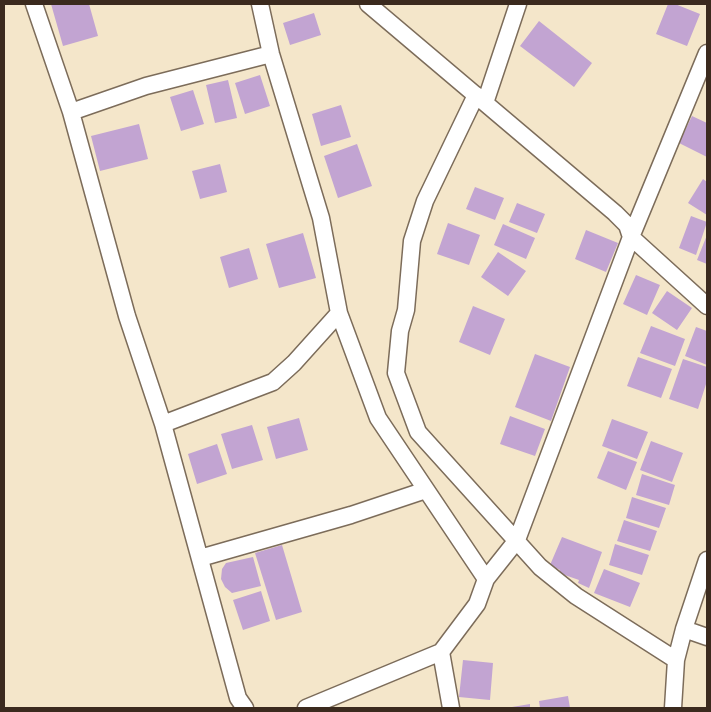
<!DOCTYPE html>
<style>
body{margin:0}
#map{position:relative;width:711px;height:712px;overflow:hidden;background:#f4e6ca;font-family:Delius,sans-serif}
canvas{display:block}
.frame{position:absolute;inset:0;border:5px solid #3b2a1e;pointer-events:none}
</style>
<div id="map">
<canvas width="711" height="712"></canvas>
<div class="frame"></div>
</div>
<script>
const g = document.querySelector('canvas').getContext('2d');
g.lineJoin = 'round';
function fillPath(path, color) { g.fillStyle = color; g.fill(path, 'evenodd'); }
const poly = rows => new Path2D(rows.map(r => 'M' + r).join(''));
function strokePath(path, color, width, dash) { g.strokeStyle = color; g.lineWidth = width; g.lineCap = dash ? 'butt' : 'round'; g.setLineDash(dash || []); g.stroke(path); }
const building = poly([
 [51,4,89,4,98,36,63,46],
 [668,4,675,4,700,14,687,46,656,34],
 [314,13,321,35,290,45,283,23],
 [539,21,592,63,574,87,520,46],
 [260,75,270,106,245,114,235,83],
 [228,80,237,118,215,123,206,85],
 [193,90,204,124,181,131,170,97],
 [341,105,351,137,321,146,312,114],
 [692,116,707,123,707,157,679,143],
 [139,124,148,159,100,171,91,136],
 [357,144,372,186,338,198,324,156],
 [220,164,227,192,200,199,192,171],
 [703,179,707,182,707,215,688,203],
 [475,187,504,198,495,220,466,209],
 [517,203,545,214,537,233,509,222],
 [691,216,707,222,696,255,679,248],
 [448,223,480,235,469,265,437,254],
 [503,224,535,238,526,259,494,245],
 [586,230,618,243,606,272,575,259],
 [303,233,316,278,279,288,266,244],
 [707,235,707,264,697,260],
 [249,248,258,279,229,288,220,257],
 [498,252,526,271,508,296,481,277],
 [636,275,660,285,647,315,623,304],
 [667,291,692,308,677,330,652,313],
 [473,306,505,319,490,355,459,342],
 [651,326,685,339,675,366,640,353],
 [696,327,707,331,707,365,685,356],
 [535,354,570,367,551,421,515,407],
 [638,357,672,369,661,398,627,386],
 [683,359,707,367,707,381,698,409,669,399],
 [510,416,545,429,535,456,500,444],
 [299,418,308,450,276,459,267,427],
 [612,419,648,432,637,459,602,446],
 [252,425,263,460,232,469,221,434],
 [651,441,683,453,672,482,640,470],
 [217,444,227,474,197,484,188,454],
 [608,451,637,462,626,490,597,478],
 [642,474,675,485,669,505,636,495],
 [632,497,666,508,659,528,626,518],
 [624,520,657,531,650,551,617,541],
 [562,537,602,552,589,588,578,583,579,580,559,573,560,570,550,565],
 [615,544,649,555,642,575,609,565],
 [282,545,302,612,276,620,255,553],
 [253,557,261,586,232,593,225,587,221,579,222,569,226,563],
 [604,569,640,583,630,607,594,593],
 [261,591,270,621,243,630,233,600],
 [463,660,493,663,490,700,459,697],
 [568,696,570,708,540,708,539,701],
 [530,704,530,708,512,708,512,707]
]);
const minor = poly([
 [34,4,71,112,127,316,163,424,238,698,245,708],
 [260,4,271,54,321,218,339,313,378,418,486,579],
 [368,4,615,213,627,225,631,237,707,306],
 [476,95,425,201,412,241,406,310,400,331,396,373,418,432,540,567,576,596,676,660],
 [485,103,518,4],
 [71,112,146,86,271,54],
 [163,424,273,382,294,363,339,313],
 [200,558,351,515,426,490],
 [684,629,707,637],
 [441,652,451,708],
 [306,708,441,652,477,604,486,579,517,540,631,237,707,53],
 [673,708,676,660,684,629,707,560]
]);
fillPath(building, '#c2a4d2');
strokePath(minor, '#7c6c5a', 19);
strokePath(minor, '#fff', 16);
</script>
